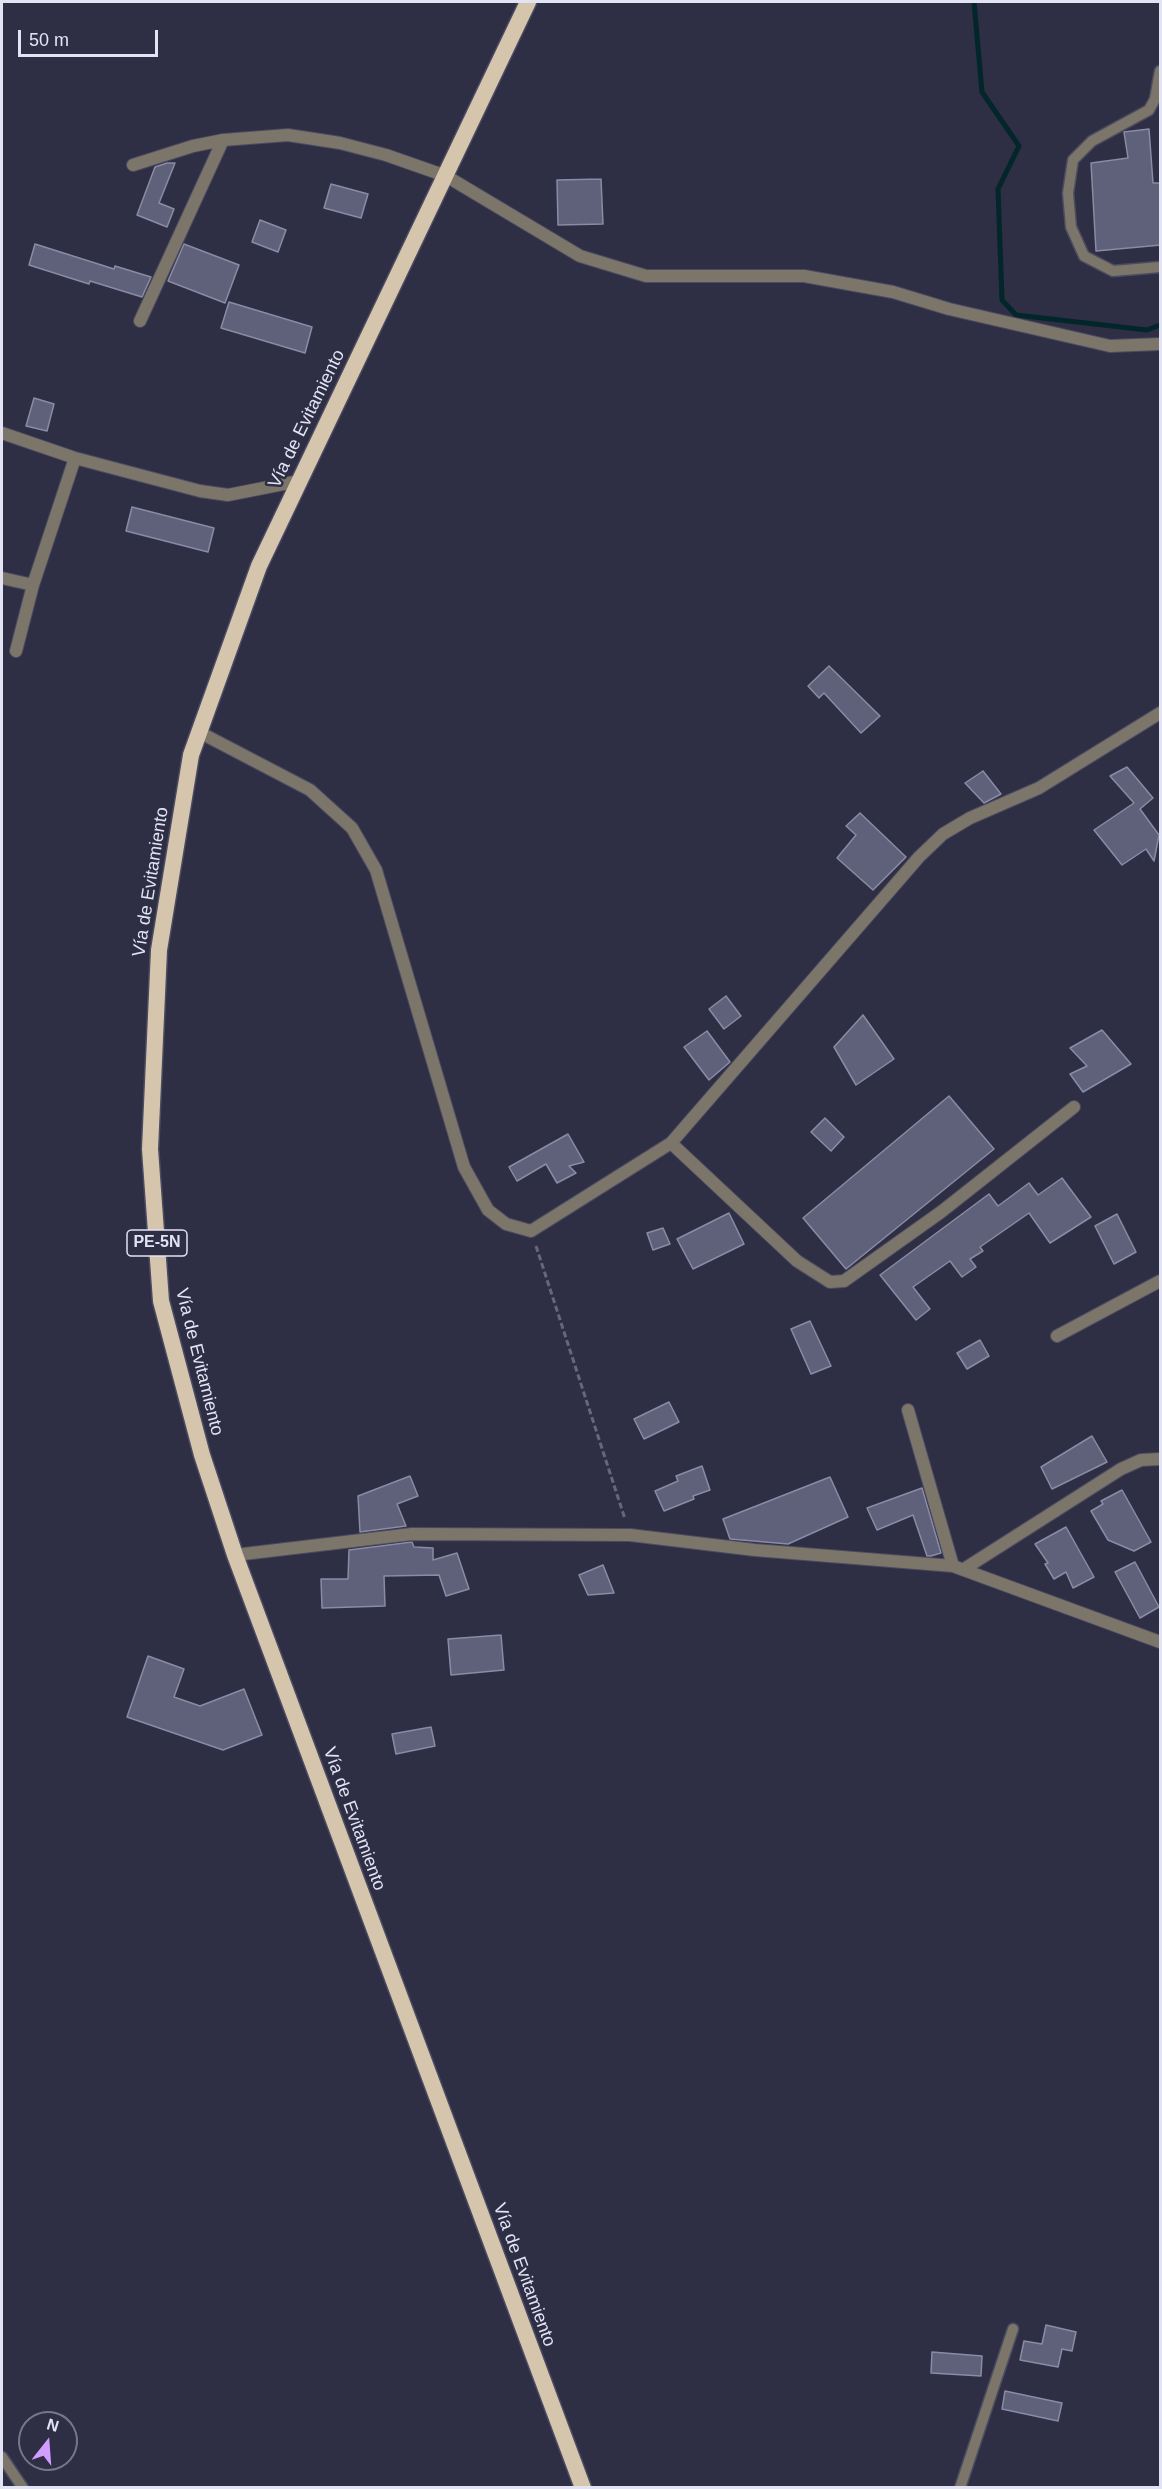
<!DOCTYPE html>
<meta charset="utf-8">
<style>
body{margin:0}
#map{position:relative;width:1162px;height:2489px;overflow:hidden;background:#2e2e45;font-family:Arial,sans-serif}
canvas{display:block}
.frame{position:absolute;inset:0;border:3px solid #e3e4f3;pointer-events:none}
.north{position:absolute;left:18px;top:2411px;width:60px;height:60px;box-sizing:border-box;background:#2e2e45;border:2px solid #76778b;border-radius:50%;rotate:17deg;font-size:16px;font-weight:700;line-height:24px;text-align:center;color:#e3e4f3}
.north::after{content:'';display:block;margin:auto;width:21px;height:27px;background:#d19dfe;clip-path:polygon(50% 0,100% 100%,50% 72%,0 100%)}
.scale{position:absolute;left:18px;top:30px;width:140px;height:27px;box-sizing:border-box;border:3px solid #e3e4f3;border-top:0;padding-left:8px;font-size:18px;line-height:21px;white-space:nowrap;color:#e3e4f3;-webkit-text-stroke:4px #2e2e45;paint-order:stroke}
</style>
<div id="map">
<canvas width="1162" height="2489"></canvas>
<div class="frame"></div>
<div class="north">N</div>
<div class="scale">50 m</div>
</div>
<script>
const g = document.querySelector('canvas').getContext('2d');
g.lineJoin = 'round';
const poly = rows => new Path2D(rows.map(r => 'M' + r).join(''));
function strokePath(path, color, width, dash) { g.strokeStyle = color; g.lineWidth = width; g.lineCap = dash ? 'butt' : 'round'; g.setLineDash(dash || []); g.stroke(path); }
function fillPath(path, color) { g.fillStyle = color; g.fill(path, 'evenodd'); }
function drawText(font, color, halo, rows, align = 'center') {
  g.font = font + ' Arial,sans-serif'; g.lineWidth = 5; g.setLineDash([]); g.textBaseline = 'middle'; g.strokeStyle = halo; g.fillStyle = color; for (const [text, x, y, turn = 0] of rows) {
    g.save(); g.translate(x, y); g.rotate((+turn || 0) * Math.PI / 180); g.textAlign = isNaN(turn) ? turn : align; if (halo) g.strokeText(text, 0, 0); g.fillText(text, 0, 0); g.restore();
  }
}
const stream = poly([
 [974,2,982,92,1019,146,998,189,1002,300,1016,315,1147,330,1160,325]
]);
const building = poly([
 [1149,129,1153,183,1161,183,1161,245,1096,251,1091,163,1128,158,1124,132,1149,129],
 [167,163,175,163,159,203,174,209,167,227,137,215,155,167,167,163],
 [601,179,603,224,558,225,557,180,601,179],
 [331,184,368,194,361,218,324,208,331,184],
 [260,220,286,230,278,252,252,242,260,220],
 [35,244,114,269,115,266,151,277,142,297,90,281,89,284,29,265,35,244],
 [184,244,239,265,225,303,168,281,184,244],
 [229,302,312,327,305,353,221,328,229,302],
 [34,398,54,404,47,431,26,426,34,398],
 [132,507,214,528,208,552,126,531,132,507],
 [829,666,880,716,861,733,824,693,819,698,808,686,829,666],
 [1127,767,1153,798,1140,809,1159,835,1154,861,1146,849,1122,865,1094,830,1134,803,1110,776,1127,767],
 [983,771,1001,794,984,803,965,783,983,771],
 [860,813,906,857,873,890,837,858,856,835,846,826,860,813],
 [726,996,741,1016,724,1029,709,1009,726,996],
 [863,1015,894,1059,856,1085,834,1047,863,1015],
 [1102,1030,1131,1064,1083,1092,1070,1074,1087,1066,1070,1048,1102,1030],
 [707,1031,730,1062,709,1080,684,1047,707,1031],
 [949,1096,994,1149,846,1269,803,1218,949,1096],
 [825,1118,844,1137,831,1151,811,1132,825,1118],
 [568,1134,584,1162,569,1166,576,1173,557,1183,546,1164,517,1181,509,1167,568,1134],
 [1062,1178,1091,1217,1050,1243,1029,1213,980,1247,983,1251,970,1259,976,1267,962,1277,950,1261,913,1287,930,1309,916,1320,880,1275,989,1194,998,1206,1029,1183,1038,1195,1062,1178],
 [729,1213,744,1244,693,1269,677,1239,729,1213],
 [1117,1214,1136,1252,1114,1264,1095,1226,1117,1214],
 [663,1228,670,1244,653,1250,647,1233,663,1228],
 [810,1321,831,1366,811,1374,791,1329,810,1321],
 [980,1340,989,1356,967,1369,957,1353,980,1340],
 [669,1402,679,1422,644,1439,634,1419,669,1402],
 [1092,1436,1107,1462,1052,1489,1041,1467,1092,1436],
 [702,1466,710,1490,693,1496,694,1499,664,1511,655,1491,678,1481,676,1476,702,1466],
 [410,1476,418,1496,397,1504,406,1526,360,1532,358,1496,410,1476],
 [830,1477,848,1517,788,1544,730,1539,723,1519,830,1477],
 [922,1488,941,1553,931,1556,927,1556,913,1515,877,1530,867,1508,922,1488],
 [1122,1490,1151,1542,1134,1551,1108,1540,1091,1511,1103,1504,1101,1501,1122,1490],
 [1066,1527,1094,1577,1073,1588,1066,1572,1054,1579,1045,1564,1048,1563,1035,1544,1066,1527],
 [412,1542,414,1547,433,1548,433,1560,457,1553,469,1589,446,1596,439,1575,384,1576,385,1606,322,1608,321,1579,348,1579,349,1550,412,1542],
 [1135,1562,1159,1607,1140,1618,1115,1572,1135,1562],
 [603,1565,614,1593,588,1595,579,1575,603,1565],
 [501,1635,504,1670,451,1675,448,1639,501,1635],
 [148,1656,184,1669,174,1697,200,1706,244,1689,262,1735,223,1750,127,1717,148,1656],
 [431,1727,435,1746,396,1754,392,1734,431,1727],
 [1046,2325,1076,2332,1072,2351,1062,2349,1058,2367,1020,2360,1024,2341,1042,2344,1046,2325],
 [932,2352,982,2356,981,2376,931,2373,932,2352],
 [1005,2391,1062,2403,1058,2421,1002,2409,1005,2391]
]);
const path = poly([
 [536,1246,625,1519]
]);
const service = poly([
 [1160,71,1155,99,1149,110,1092,141,1073,160,1068,193,1071,227,1084,256,1113,271,1160,267],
 [2,2457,23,2488],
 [960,2488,1013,2329]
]);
const minor = poly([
 [133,165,193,146,223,140,288,135,340,143,386,155,446,176,580,256,646,276,804,276,893,292,949,309,1110,346,1160,344],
 [140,321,223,140],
 [2,433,75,458,200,491,228,495,299,481],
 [2,578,33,585],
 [16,651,33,585,75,458],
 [199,732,310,790,352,828,376,870,464,1167,488,1210,506,1224,531,1231,671,1143,919,857,943,834,970,818,1039,788,1160,713],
 [671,1143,797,1261,830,1282,844,1281,941,1212,1074,1107],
 [1057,1336,1160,1281],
 [908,1410,953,1566],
 [235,1555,412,1534,630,1535,755,1550,953,1566,1160,1642],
 [964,1569,1121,1469,1141,1460,1160,1459]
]);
const trunk = poly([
 [528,2,259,566,191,755,159,950,150,1149,161,1301,202,1455,235,1555,583,2488]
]);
const shields = [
 [157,1243,60]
];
const shieldNames = [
 ["PE-5N",157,1243]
];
const streetNames = [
 ["Vía de Evitamiento",307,419,-64],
 ["Vía de Evitamiento",151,882,-81],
 ["Vía de Evitamiento",199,1362,76],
 ["Vía de Evitamiento",354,1819,70],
 ["Vía de Evitamiento",524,2275,70]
];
strokePath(stream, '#03262a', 5);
fillPath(building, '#5f6079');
strokePath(building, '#8a8ba6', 1.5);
strokePath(service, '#4b4b61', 13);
strokePath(minor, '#4b4b61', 14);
strokePath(trunk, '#4b4b61', 19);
strokePath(path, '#66677b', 3, [6, 3]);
strokePath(service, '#7c756a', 10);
strokePath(minor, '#7c756a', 12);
strokePath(trunk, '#d6c5ad', 16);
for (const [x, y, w] of shields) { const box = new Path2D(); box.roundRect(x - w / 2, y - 13, w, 26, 4.5); g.fillStyle = '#2e2e45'; g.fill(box); strokePath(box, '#e3e4f3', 1.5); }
drawText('bold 16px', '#e3e4f3', null, shieldNames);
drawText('18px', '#e3e4f3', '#2e2e45', streetNames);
</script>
